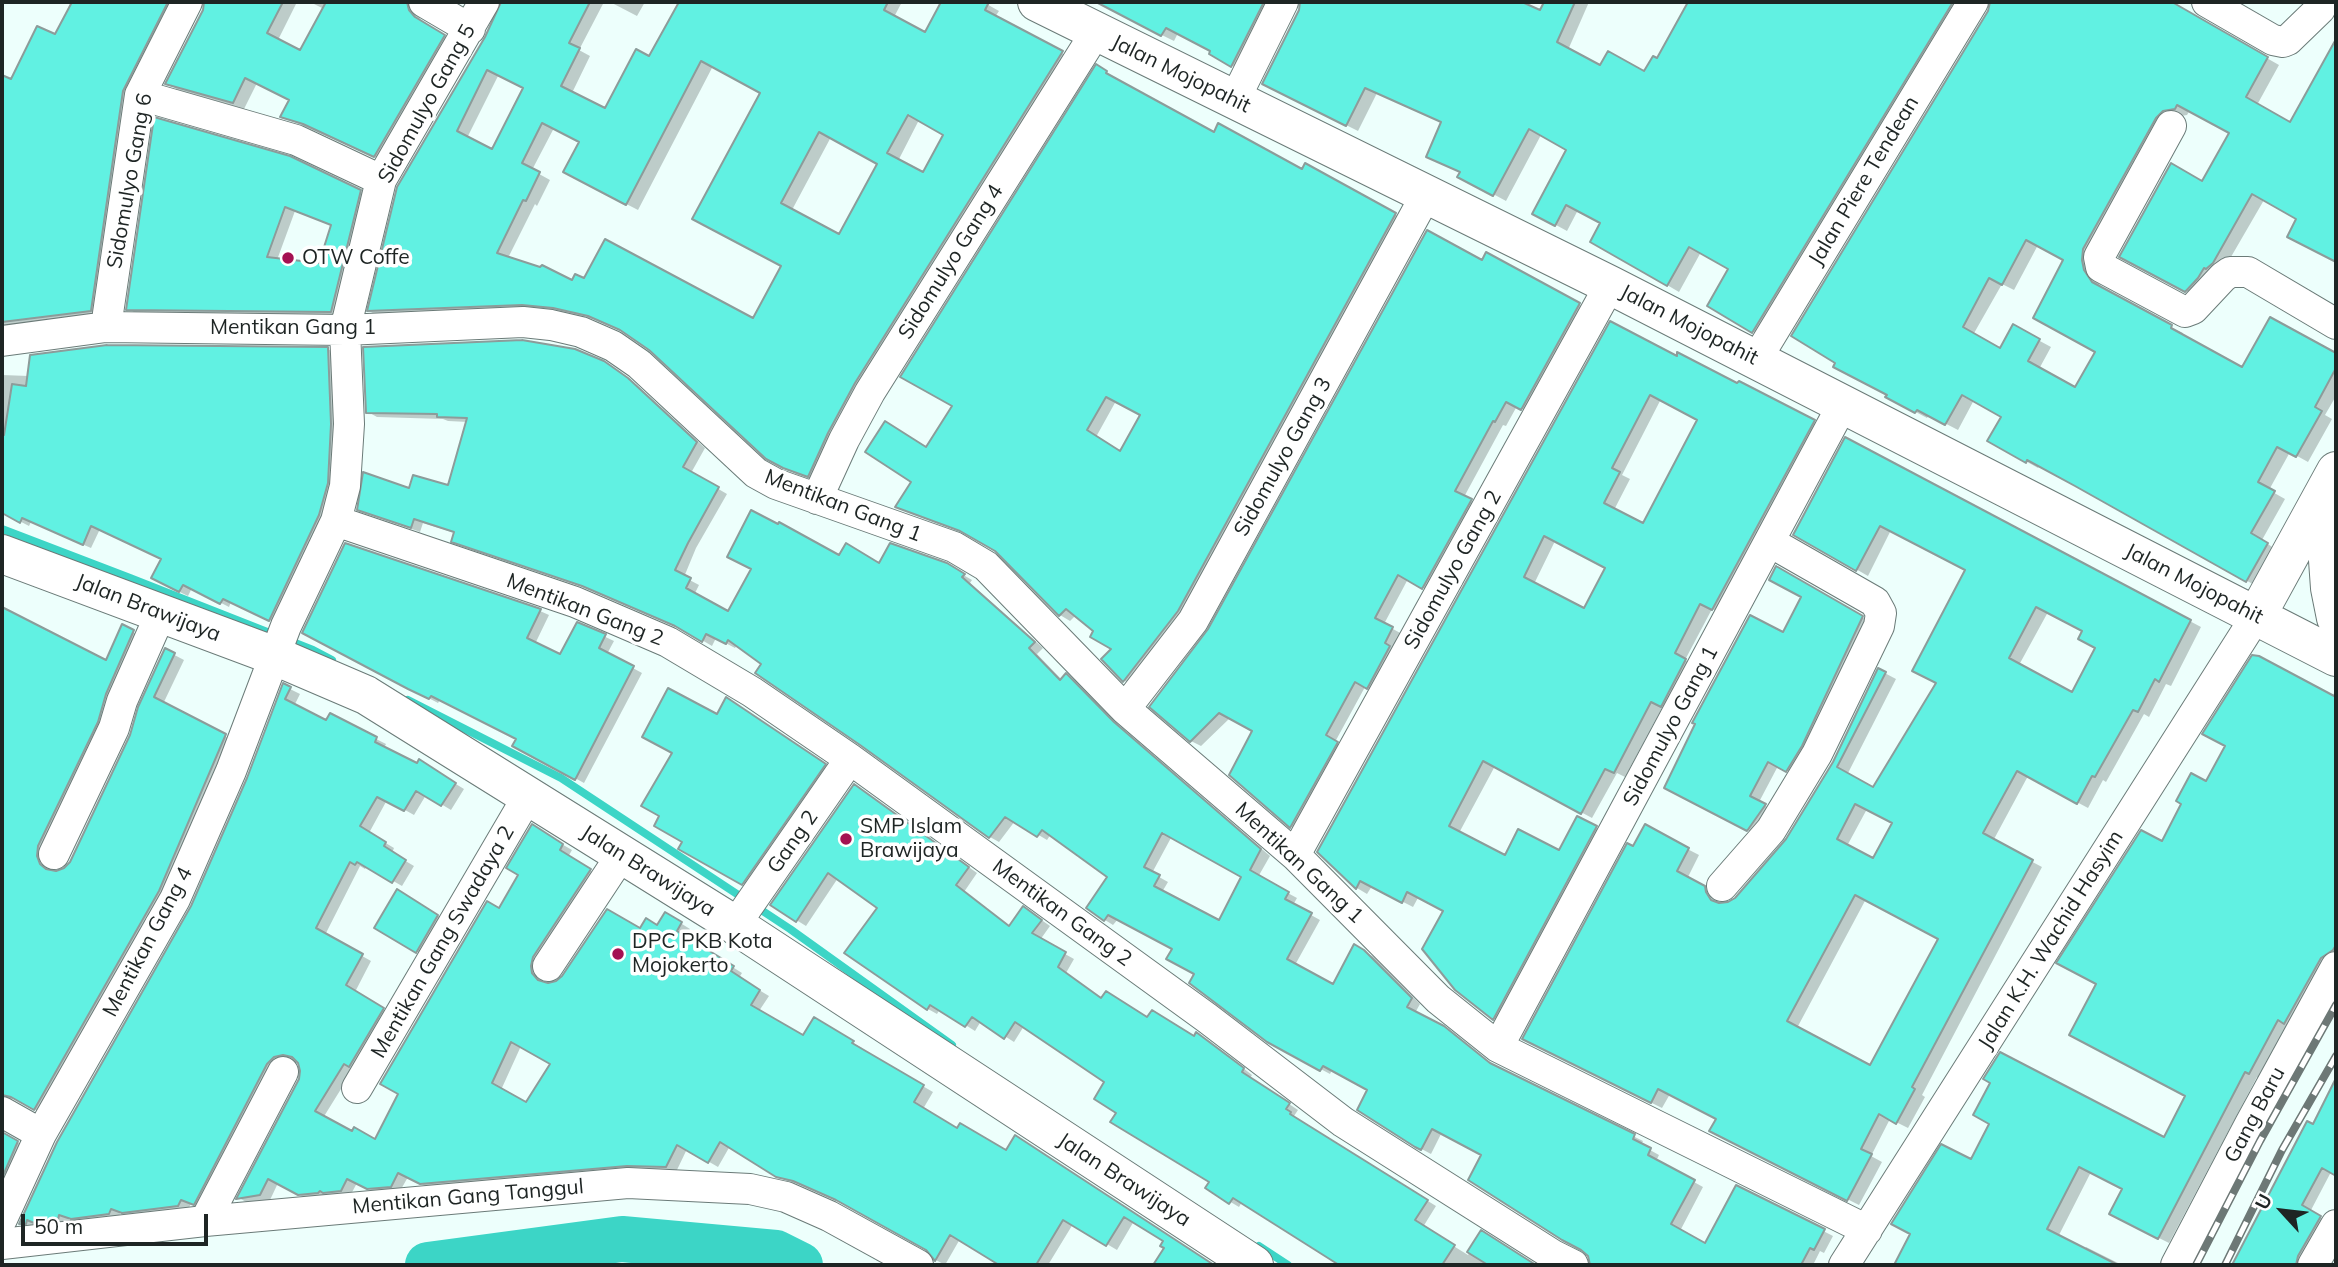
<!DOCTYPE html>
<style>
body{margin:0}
#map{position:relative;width:2338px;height:1267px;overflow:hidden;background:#edfffc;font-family:Mulish,sans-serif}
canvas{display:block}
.frame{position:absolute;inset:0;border:4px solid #1e2524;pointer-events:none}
.north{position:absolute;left:2247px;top:1176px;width:70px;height:70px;-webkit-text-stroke:5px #fff;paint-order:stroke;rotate:297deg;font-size:19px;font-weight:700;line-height:28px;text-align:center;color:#1e2524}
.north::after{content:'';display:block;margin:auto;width:24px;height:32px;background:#1e2524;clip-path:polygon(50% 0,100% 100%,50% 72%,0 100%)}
.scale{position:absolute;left:21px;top:1214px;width:187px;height:32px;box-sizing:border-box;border:4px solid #1e2524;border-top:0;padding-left:9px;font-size:21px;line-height:24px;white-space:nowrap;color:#1e2524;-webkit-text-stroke:5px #fff;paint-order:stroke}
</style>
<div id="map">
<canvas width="2338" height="1267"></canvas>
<div class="frame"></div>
<div class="north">U</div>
<div class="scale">50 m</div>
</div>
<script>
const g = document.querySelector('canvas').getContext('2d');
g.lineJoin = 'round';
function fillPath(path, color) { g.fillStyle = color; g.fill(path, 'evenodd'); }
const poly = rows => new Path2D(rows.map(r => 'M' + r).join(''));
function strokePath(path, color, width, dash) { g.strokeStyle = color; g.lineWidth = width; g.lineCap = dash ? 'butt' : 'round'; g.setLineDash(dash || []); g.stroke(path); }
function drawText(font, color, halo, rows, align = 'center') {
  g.font = font + ' Mulish,sans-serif'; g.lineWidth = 7; g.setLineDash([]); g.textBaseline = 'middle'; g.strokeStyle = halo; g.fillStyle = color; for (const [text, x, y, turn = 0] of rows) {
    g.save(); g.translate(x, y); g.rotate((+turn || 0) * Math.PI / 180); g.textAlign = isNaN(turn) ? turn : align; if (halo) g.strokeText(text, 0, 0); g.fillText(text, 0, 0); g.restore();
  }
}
const shadow = poly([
 [74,2,182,2,134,97,102,317,2,329,2,282,7,282,2,279,2,79,3,77,12,82,55,37],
 [206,2,297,2,278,40,301,52,324,9,310,2,419,2,417,10,420,19,455,42,386,162,283,117,291,100,257,83,244,109,178,90,167,83,204,10],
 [503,2,604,2,579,50,590,56,572,93,606,110,650,58,681,2,902,2,894,17,926,34,943,2,983,2,999,11,995,17,1073,59,819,482,796,474,767,457,650,348,628,333,601,321,566,313,535,310,380,317,369,311,501,11],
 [713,66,762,93,783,266,753,321,573,283,508,258,535,204,537,206,550,180,532,170,554,128,581,142,576,178,638,210],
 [499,74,525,88,493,151,467,138],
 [919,120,946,134,923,175,898,161],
 [831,137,879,164,840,236,792,210],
 [610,2,645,2,637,16],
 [1108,2,1279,2,1244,72,1211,54,1212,51,1178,33,1174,41,1117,13,1106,7],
 [1302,2,1518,2,1541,12,1545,2,1589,2,1568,50,1601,68,1645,74,1658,61,1690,2,1968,2,1765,338,1709,306,1730,269,1701,252,1679,292,1592,241,1602,223,1578,210,1567,231,1534,213,1569,149,1541,135,1506,201,1460,176,1461,173,1440,163,1443,123,1377,93,1358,131,1276,90],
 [1992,2,2168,2,2279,65,2257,105,2291,124,2330,55,2336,59,2336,261,2301,243,2298,218,2264,200,2224,269,2198,297,2133,263,2203,183,2231,133,2190,110,2187,115,2175,117,2095,279,2104,290,2171,327,2183,333,2182,336,2243,369,2270,319,2336,355,2336,396,2325,415,2332,419,2308,462,2290,452,2269,490,2285,499,2262,540,2278,551,2258,587,2089,492,2040,465,2038,468,1990,441,2003,416,1974,400,1958,430,1929,415,1927,418,1899,403],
 [2038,245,2065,259,2097,352,2076,389,2039,369,2051,347,2014,327,2001,350,1973,335,2002,284,2014,290],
 [1097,67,1116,78,1115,79,1214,134,1302,171,1305,165,1405,220,1188,617,1134,687,1125,681,1103,659,1113,648,1096,631,1076,615,1070,621,1060,615,996,550,972,535,897,507,914,482,927,449,955,406],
 [1116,401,1142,415,1121,453,1096,437],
 [156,120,360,191,370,197,341,317,138,314,128,309],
 [295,211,333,226,320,265,277,260],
 [1487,254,1589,310,1532,414,1517,406,1506,426,1503,425,1464,497,1480,507,1433,593,1408,579,1384,624,1402,634,1377,693,1365,687,1335,742,1346,749,1301,832,1291,826,1231,775,1255,731,1230,718,1201,746,1191,741],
 [522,341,575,350,614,369,637,385,705,448,691,473,727,494,696,548,684,577,699,585,694,595,728,613,840,558,880,565,946,565,972,580,970,583,1043,648,1037,654,1062,680,1066,675,1075,680,1123,730,1270,856,1258,877,1297,898,1293,905,1320,920,1295,965,1334,986,1355,947,1374,957,1420,1004,1415,1013,1453,1034,1496,1068,1643,1141,1641,1145,1659,1155,1656,1161,1703,1187,1680,1231,1706,1245,1737,1187,1833,1236,1824,1253,1820,1251,1813,1265,1592,1265,1589,1255,1484,1155,1442,1132,1431,1154,1416,1146,1370,1090,1332,1070,1330,1074,1268,1041,1196,974,1174,948,1118,919,1113,925,1105,920,1110,877,1051,834,1047,840,1015,821,999,842,990,837,737,645,735,648,716,638,712,646,685,630,593,590,462,546,453,541,455,533,423,523,420,532,359,509,410,490,449,487,468,422,448,421,443,419,377,417,368,412],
 [1172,836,1244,877,1219,922,1162,892,1168,882,1152,873],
 [328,349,336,354,336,488,278,624,231,602,229,607,192,588,188,596,161,583,162,559,100,529,91,548,31,522,29,526,2,512,2,375,29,376],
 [1679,359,1824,427,1724,615,1712,609,1685,660,1696,667,1672,711,1663,706,1625,777,1617,773,1592,818,1495,766,1459,833,1506,857,1559,853,1578,818,1606,834,1504,1025,1494,1019,1445,910,1419,896,1413,907,1372,886,1367,894,1357,888,1319,852,1576,386],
 [1661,399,1699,419,1644,526,1614,510,1630,479,1622,475],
 [1555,541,1607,567,1585,611,1534,584],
 [1846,439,2201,627,2171,686,2166,684,2149,717,2144,714,2106,782,2103,780,2088,808,2028,776,1993,841,2042,867,1922,1095,1925,1097,1908,1128,1890,1119,1871,1156,1882,1162,1859,1205,1722,1136,1718,1118,1670,1094,1662,1108,1535,1045,1645,827,1699,855,1687,879,1715,894,1720,905,1729,904,1736,899,1787,840,1834,762,1879,670,1896,679,1847,775,1874,789,1938,683,1967,569,1891,530,1868,576,1795,534],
 [2048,612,2084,631,2097,648,2073,695,2019,665],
 [1867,809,1894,823,1874,861,1847,846],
 [1866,899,1940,938,1871,1067,1797,1028],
 [346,545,540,611,549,615,535,644,561,657,578,624,614,641,607,654,642,673,584,783,515,745,518,738,440,700,438,703,419,693],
 [1777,568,1871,622,1796,775,1778,766,1759,802,1774,811,1757,835,1676,793,1784,634,1803,597],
 [2,609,107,663,122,627,143,637,45,862,49,872,56,873,66,869,71,862,132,736,165,650,184,660,163,704,234,741,168,896,44,1114,13,1099,2,1102],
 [284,686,300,694,294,706,327,723,331,716,386,744,384,748,417,765,420,762,464,789,451,810,426,795,414,815,387,800,369,833,394,848,392,853,414,866,402,886,367,866,365,869,360,866,325,935,371,961,355,992,392,1015,354,1068,323,1118,352,1133,376,1141,520,874,532,827,572,850,568,857,599,876,540,972,545,984,557,983,640,930,658,927,666,914,690,929,685,937,742,973,739,978,769,996,759,1011,804,1038,814,1020,862,1048,860,1050,933,1092,923,1109,958,1130,1006,1152,1025,1142,1213,1265,1155,1265,1166,1247,1166,1241,1134,1221,1117,1250,1073,1224,1048,1265,996,1265,998,1262,960,1239,945,1265,936,1260,928,1249,848,1205,804,1185,787,1181,730,1146,718,1167,687,1149,676,1172,431,1189,408,1177,400,1191,378,1193,357,1183,350,1196,334,1197,330,1195,328,1198,309,1200,278,1183,270,1200,248,1203,239,1198,300,1080,302,1070,297,1060,294,1059,284,1062,204,1209,191,1204,187,1211,133,1217,120,1213,119,1219,82,1223,69,1219,67,1225,45,1227,37,1224,35,1228,30,1229,21,1224,193,907,249,779],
 [521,1046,552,1063,527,1104,501,1090],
 [2334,693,2336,695,2336,960,2261,1079,2257,1077,2169,1243,2123,1220,2124,1189,2091,1172,2058,1237,2084,1250,2086,1247,2122,1265,1896,1265,1912,1234,1972,1162,2165,1139,2187,1096,2098,984,2162,844,2207,784,2332,697],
 [735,704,833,770,751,888,681,848,718,716],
 [864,791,977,873,964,892,1010,927,1033,914,1050,926,1040,940,1074,959,1066,973,1103,1000,1195,1038,1206,1039,1252,1075,1250,1078,1298,1110,1294,1116,1299,1119,1298,1121,1436,1206,1423,1227,1468,1255,1482,1233,1534,1265,1341,1265,1242,1202,1239,1207,1207,1188,1211,1181,1118,1112,1106,1082,1024,1026,1014,1042,981,1021,975,1031,940,1009,937,1014,928,1009,879,907,838,878,806,926,772,905],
 [397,891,442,918,425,956,376,927],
 [2336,1079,2336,1174,2331,1172,2310,1212,2329,1222,2306,1265,2234,1265,2308,1123,2314,1126],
 [2,1132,27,1148,2,1206]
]);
const stream = poly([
 [2,529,130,578,313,650,332,660],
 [408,700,561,778,790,929,952,1045],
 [1259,1246,1288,1265]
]);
const river = poly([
 [428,1265,622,1239,776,1253,800,1265]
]);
const building = poly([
 [72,2,168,2,123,91,91,311,2,322,2,75,11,79,37,26,55,34,72,2],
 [204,2,283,2,267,33,300,50,326,2,407,2,409,10,415,17,445,35,374,157,303,124,280,117,289,100,245,78,233,103,165,84,203,10,204,2],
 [501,2,590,2,569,43,580,48,561,86,605,108,636,49,649,56,679,2,888,2,884,10,925,32,941,2,989,2,985,10,1063,51,855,383,828,433,808,477,783,468,766,459,649,350,620,330,588,316,553,308,522,305,367,311,397,187,485,37,501,2],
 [701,61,760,93,692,219,781,266,753,318,605,239,584,278,575,274,572,280,542,265,540,267,497,253,523,200,526,201,540,172,522,163,542,123,579,142,563,172,626,205,701,61],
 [487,70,523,88,492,149,457,131,487,70],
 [908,115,943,135,923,172,887,153,908,115],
 [819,132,877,164,839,234,781,203,819,132],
 [1096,2,1264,2,1231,67,1209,54,1210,51,1166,28,1161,36,1096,2],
 [1300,2,1522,2,1540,10,1544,2,1575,2,1557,42,1600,65,1608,51,1644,71,1653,56,1657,58,1688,2,1953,2,1752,333,1707,306,1728,269,1689,247,1667,286,1590,242,1600,223,1566,205,1555,226,1532,214,1566,150,1529,129,1493,196,1457,177,1460,172,1426,157,1441,122,1365,88,1346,126,1262,84,1299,10,1300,2],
 [1990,2,2172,2,2268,57,2246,97,2290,122,2336,39,2336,262,2287,237,2296,219,2252,194,2213,263,2206,269,2204,268,2198,278,2185,292,2119,257,2171,163,2202,181,2229,133,2177,105,2175,109,2163,111,2156,118,2083,249,2082,260,2084,270,2092,282,2172,325,2171,328,2242,367,2270,317,2336,353,2336,368,2315,407,2322,411,2296,457,2277,447,2258,482,2275,491,2251,533,2268,543,2246,582,2075,486,2027,460,2026,463,1987,441,2001,417,1962,395,1945,425,1917,410,1915,413,1885,397,1887,395,1833,367,1835,363,1791,336,1988,11,1990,2],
 [2026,240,2063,260,2033,318,2095,352,2075,387,2028,361,2040,339,2013,324,2000,348,1963,327,1989,278,2002,285,2026,240],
 [1096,64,1107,71,1106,73,1214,132,1218,123,1302,169,1305,163,1396,213,1178,611,1123,682,1101,659,1111,649,1090,637,1093,631,1066,609,1059,616,995,551,960,531,895,507,911,482,865,452,885,421,926,447,952,406,900,377,1096,64],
 [1106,397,1140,415,1120,451,1087,430,1106,397],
 [154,117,290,156,361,190,331,312,126,310,154,117],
 [285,207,331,225,319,263,267,257,285,207],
 [1427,230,1482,260,1486,252,1580,303,1521,410,1506,402,1495,422,1493,421,1455,491,1472,499,1422,589,1398,575,1375,618,1393,627,1385,643,1390,646,1367,689,1355,682,1326,735,1338,742,1290,828,1229,775,1252,731,1219,713,1190,742,1149,707,1208,629,1427,230],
 [1610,321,1677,356,1677,352,1737,383,1739,381,1815,420,1712,610,1700,604,1675,653,1686,659,1661,707,1651,702,1614,773,1605,769,1581,814,1483,761,1449,826,1505,855,1518,829,1559,850,1577,816,1597,826,1493,1020,1455,990,1422,949,1443,911,1407,892,1402,903,1360,881,1356,889,1317,852,1610,321],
 [1650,395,1697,420,1643,523,1604,503,1620,472,1612,468,1650,395],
 [1544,536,1605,568,1584,608,1524,577,1544,536],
 [522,340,575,349,604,361,628,378,697,442,683,467,719,487,688,543,675,570,691,578,686,588,728,611,751,569,727,557,751,510,778,524,779,522,839,555,846,543,879,563,890,543,947,563,965,574,962,577,1035,642,1029,648,1060,680,1066,673,1114,722,1261,849,1250,870,1289,892,1285,899,1312,913,1287,959,1333,984,1354,944,1364,950,1412,998,1407,1007,1444,1026,1490,1063,1635,1134,1633,1139,1651,1148,1648,1155,1695,1180,1671,1224,1705,1243,1736,1185,1825,1229,1814,1250,1810,1248,1801,1265,1590,1265,1588,1256,1581,1250,1562,1240,1468,1180,1481,1155,1432,1129,1421,1150,1415,1147,1357,1110,1367,1090,1323,1066,1320,1071,1267,1042,1189,983,1194,974,1166,959,1172,949,1108,915,1104,921,1086,908,1107,877,1042,830,1037,837,1005,817,989,838,860,745,755,673,761,664,728,640,726,644,706,634,702,642,675,626,582,586,451,542,454,532,414,519,411,528,357,510,363,472,409,488,413,475,448,485,467,418,437,417,437,414,366,413,363,347,522,340],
 [1162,833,1241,877,1219,920,1154,886,1160,875,1144,867,1162,833],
 [107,345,328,347,331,424,328,483,319,515,269,621,223,599,220,604,183,585,179,592,151,578,161,559,91,526,83,545,22,518,20,523,2,513,2,434,4,435,12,384,26,386,30,355,107,345],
 [1845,437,2191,620,2159,682,2155,679,2138,712,2133,710,2095,777,2092,776,2077,804,2017,771,1983,833,2033,860,1912,1087,1915,1089,1896,1124,1879,1114,1861,1149,1872,1154,1847,1201,1709,1131,1716,1119,1658,1089,1651,1103,1522,1039,1627,843,1633,846,1645,824,1689,848,1677,871,1705,886,1706,892,1711,900,1719,903,1728,902,1735,898,1786,839,1833,762,1878,668,1886,672,1837,767,1873,787,1936,683,1912,671,1965,570,1880,526,1856,571,1793,535,1845,437],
 [2036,607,2082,631,2078,639,2095,648,2072,692,2009,658,2036,607],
 [1855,804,1892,823,1873,858,1837,839,1855,804],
 [1855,895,1938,939,1870,1065,1787,1021,1855,895],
 [345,543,541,609,527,638,560,654,577,622,606,634,599,648,634,666,575,780,512,746,516,739,431,696,429,699,408,689,302,633,345,543],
 [1776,566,1863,616,1802,746,1786,772,1768,762,1750,796,1766,804,1747,831,1664,788,1695,724,1692,723,1750,615,1783,632,1801,597,1769,580,1776,566],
 [2,607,106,660,122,624,134,630,106,694,98,722,38,846,37,856,40,864,46,869,56,871,64,868,70,862,130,735,138,707,165,648,175,653,154,697,226,734,159,891,34,1110,11,1097,2,1095,2,607],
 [2252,655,2259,656,2336,697,2336,945,2333,950,2321,958,2284,1024,2278,1020,2249,1074,2245,1072,2158,1239,2109,1214,2122,1189,2079,1167,2047,1229,2118,1265,1894,1265,1910,1234,1891,1224,1941,1144,1971,1159,1989,1124,1973,1115,1990,1083,1983,1079,2000,1052,2164,1137,2185,1096,2069,1035,2096,984,2056,963,2141,830,2162,841,2181,804,2176,801,2191,773,2206,781,2225,746,2202,734,2252,655],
 [283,683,291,687,285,699,326,720,330,713,377,737,375,742,417,763,419,759,456,783,441,806,416,791,404,811,377,797,360,826,386,842,384,846,406,860,392,883,357,862,355,865,350,862,316,928,363,954,346,985,384,1008,349,1067,344,1064,315,1111,352,1131,354,1127,375,1139,398,1094,380,1084,487,901,499,908,518,875,506,868,532,824,563,844,560,850,591,869,533,957,531,966,532,973,538,980,548,983,556,981,562,976,607,909,640,928,646,918,657,925,665,912,682,922,677,931,734,966,731,971,760,990,751,1005,803,1035,814,1017,854,1041,852,1043,924,1085,914,1102,957,1128,960,1123,1006,1150,1015,1135,1214,1265,1153,1265,1164,1248,1160,1246,1163,1241,1124,1217,1106,1246,1063,1220,1036,1265,999,1265,950,1235,935,1261,926,1250,836,1200,793,1181,776,1177,720,1142,708,1163,677,1145,666,1167,627,1166,420,1184,398,1173,391,1187,367,1189,347,1179,341,1191,323,1193,320,1191,318,1193,298,1195,268,1179,260,1195,236,1199,299,1079,300,1071,298,1063,292,1057,283,1055,274,1057,267,1064,194,1205,181,1200,178,1206,122,1213,111,1209,109,1214,71,1219,59,1215,58,1220,34,1223,27,1220,26,1224,19,1224,57,1142,191,906,247,778,283,683],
 [511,1042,550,1064,526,1102,492,1083,511,1042],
 [668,688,717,714,726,697,826,764,742,885,678,849,682,842,654,826,659,816,641,806,672,753,642,737,668,688],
 [854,784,969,867,956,885,1009,926,1023,906,1042,920,1032,933,1066,952,1058,967,1101,998,1106,991,1147,1017,1152,1010,1194,1036,1196,1032,1244,1068,1242,1072,1290,1103,1286,1109,1291,1112,1290,1114,1428,1200,1415,1220,1455,1245,1442,1265,1339,1265,1233,1198,1229,1204,1205,1188,1209,1182,1110,1122,1116,1113,1094,1099,1104,1082,1015,1022,1004,1039,972,1017,965,1027,930,1005,927,1010,844,953,877,908,828,873,796,922,770,905,854,784],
 [397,889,438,915,416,953,374,928,397,889],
 [2336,1078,2336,1176,2322,1168,2302,1205,2321,1216,2298,1256,2296,1265,2232,1265,2307,1121,2313,1124,2336,1078],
 [2,1132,18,1141,2,1178,2,1132],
 [1481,1230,1536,1265,1488,1265,1467,1252,1481,1230]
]);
const minor = poly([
 [424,2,470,29],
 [2207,2,2273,40,2283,42,2288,40,2320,9,2323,2],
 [140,95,296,140,381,180],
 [1234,101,1283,2],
 [2171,126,2099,257,2101,267,2185,312,2193,309,2223,277,2230,272,2248,272,2336,324],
 [106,327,140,95,187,2],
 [2,341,106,327,345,330,523,322,551,325,581,332,613,346,639,364,756,473,776,484,954,547,986,566,1125,709,1295,855,1438,999,1498,1047,1867,1230],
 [1756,360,1973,2],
 [817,499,844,440,870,392,1096,32],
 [336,521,575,602,668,642,752,692,850,759,1207,1018,1343,1122,1553,1255,1573,1265],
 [1125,709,1193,621,1426,195],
 [54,854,114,728,122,701,161,613],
 [1295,855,1610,285],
 [1722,886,1771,830,1817,754,1879,626,1881,613,1875,602,1770,542],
 [735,925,850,759],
 [548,966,622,854],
 [1498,1047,1843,404],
 [357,1088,528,796],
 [2,1112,41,1134],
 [2,1219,41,1134,175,899,231,771,286,626,336,521,345,486,349,424,345,330,381,180,484,2],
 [205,1221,283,1072],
 [2,1244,205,1221,628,1183,750,1189,786,1197,829,1216,918,1265],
 [1844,1265,2257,615],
 [2176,1265,2250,1124,2336,967],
 [2313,1265,2336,1225]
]);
const major = poly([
 [1037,2,1610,285,2336,657],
 [2335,492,2328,511,2327,546,2330,588,2336,618],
 [2,554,275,656,366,695,735,925,1254,1265],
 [2257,615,2336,471]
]);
const rail = poly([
 [2196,1265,2260,1141,2336,1005],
 [2225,1265,2282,1150,2336,1056]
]);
const markers = [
 [288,258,7,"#a41152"],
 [846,839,7,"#a41152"],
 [618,954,7,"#a41152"]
];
const streetNames = [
 ["Jalan Mojopahit",1181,74,26],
 ["Sidomulyo Gang 5",427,104,-61],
 ["Sidomulyo Gang 6",130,181,-80],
 ["Jalan Piere Tendean",1864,181,-59],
 ["Sidomulyo Gang 4",951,262,-58],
 ["Jalan Mojopahit",1689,325,27],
 ["Mentikan Gang 1",293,328],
 ["Sidomulyo Gang 3",1283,457,-61],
 ["Mentikan Gang 1",843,506,21],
 ["Sidomulyo Gang 2",1453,570,-61],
 ["Jalan Mojopahit",2194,584,27],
 ["Jalan Brawijaya",148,608,21],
 ["Mentikan Gang 2",585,610,21],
 ["Sidomulyo Gang 1",1671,726,-62],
 ["Gang 2",793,842,-55],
 ["Mentikan Gang 1",1299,863,43],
 ["Jalan Brawijaya",648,871,32],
 ["Mentikan Gang 2",1062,913,36],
 ["Jalan K.H. Wachid Hasyim",2051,940,-58],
 ["Mentikan Gang 4",148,942,-62],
 ["Mentikan Gang Swadaya 2",443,942,-60],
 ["Gang Baru",2255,1115,-62],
 ["Jalan Brawijaya",1124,1180,33],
 ["Mentikan Gang Tanggul",468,1197,-5]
];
const poiNames = [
 ["OTW Coffe",302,258],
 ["SMP Islam",860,827],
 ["Brawijaya",860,851],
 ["DPC PKB Kota",632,942],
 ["Mojokerto",632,966]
];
fillPath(shadow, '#0003');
strokePath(stream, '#3cd5c6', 8);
strokePath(river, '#3cd5c6', 46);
fillPath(building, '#61f1e2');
strokePath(building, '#8c9c9a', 2);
strokePath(minor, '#6b7b78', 32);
strokePath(major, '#6b7b78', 40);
strokePath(minor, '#fff', 30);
strokePath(major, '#fff', 38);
strokePath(rail, '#6d7876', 8);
strokePath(rail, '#fff', 5, [16]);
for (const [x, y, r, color] of markers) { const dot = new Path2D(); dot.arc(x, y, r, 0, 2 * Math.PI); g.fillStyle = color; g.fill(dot); strokePath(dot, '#fff', 2.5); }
drawText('21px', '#1e2524', '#fff', streetNames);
drawText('21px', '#1e2524', '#fff', poiNames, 'left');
</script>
